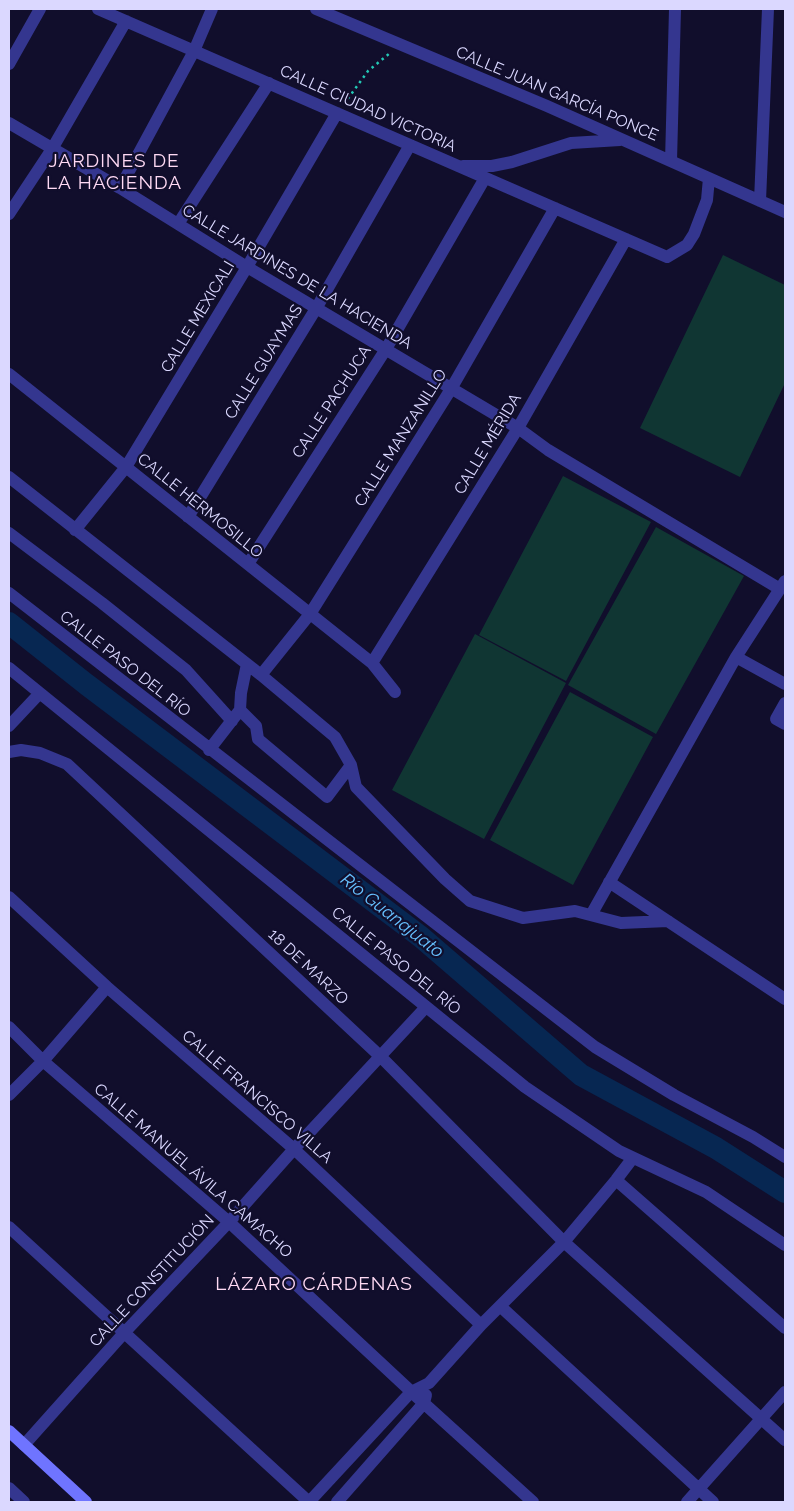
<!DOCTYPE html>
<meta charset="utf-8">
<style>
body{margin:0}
#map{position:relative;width:794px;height:1511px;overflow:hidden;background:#110e2c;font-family:Raleway,sans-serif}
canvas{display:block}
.frame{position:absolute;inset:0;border:10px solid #dbd8ff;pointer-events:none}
</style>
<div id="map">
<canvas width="794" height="1511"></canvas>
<div class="frame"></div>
</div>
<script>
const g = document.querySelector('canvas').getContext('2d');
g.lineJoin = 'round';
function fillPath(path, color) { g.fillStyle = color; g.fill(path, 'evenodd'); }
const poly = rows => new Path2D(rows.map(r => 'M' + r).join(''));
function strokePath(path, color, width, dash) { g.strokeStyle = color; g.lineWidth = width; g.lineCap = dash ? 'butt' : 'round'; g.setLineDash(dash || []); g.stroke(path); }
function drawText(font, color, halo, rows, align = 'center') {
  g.font = font + ' Raleway,sans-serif'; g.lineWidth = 4.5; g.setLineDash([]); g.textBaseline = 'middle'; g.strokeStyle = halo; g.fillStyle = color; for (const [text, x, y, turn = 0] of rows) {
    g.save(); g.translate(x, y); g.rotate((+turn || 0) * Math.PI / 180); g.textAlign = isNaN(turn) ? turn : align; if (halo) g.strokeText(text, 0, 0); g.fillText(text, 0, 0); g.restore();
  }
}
const green = poly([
 [723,255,785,285,785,383,740,477,640,428],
 [563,476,651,522,566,681,479,635],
 [656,527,744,576,656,734,568,685],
 [475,634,566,683,484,839,392,790],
 [570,692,653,737,573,885,490,840]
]);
const river = poly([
 [9,623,86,684,421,937,581,1075,716,1148,785,1192]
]);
const path = poly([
 [344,104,368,71,390,53]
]);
const street = poly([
 [98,9,667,257,687,245,694,234,707,200,709,178],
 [316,9,547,106,785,212],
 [9,64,40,9],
 [9,123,120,188,247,267,518,428,548,450,780,589],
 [671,161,675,9],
 [463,166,492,166,512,162,571,143,620,140],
 [120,188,194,51,212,9],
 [760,201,768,9],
 [9,214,52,149,126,21],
 [178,224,269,83],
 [9,374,372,663,395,692],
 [9,477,261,675,335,737,351,765,356,787,445,879,470,901,523,918,575,911,621,923,668,921],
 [188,517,317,307,410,145],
 [75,530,126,467,247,267,337,113],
 [9,533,102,603,186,670,232,721],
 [248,564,386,349,485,178],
 [9,593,595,1047,674,1095,753,1137,785,1157],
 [736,657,785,684],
 [372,663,518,428,626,239],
 [9,668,525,1087,619,1151,706,1192,785,1245],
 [261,675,310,614,451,389,555,208],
 [785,703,776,719,785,724],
 [240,710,256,726,258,739,327,797,351,765],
 [9,726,40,693],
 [209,750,240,710,241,693,247,664],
 [9,752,21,750,40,753,67,764,381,1057,564,1242,785,1440],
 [609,882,785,999],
 [9,897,107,987,294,1149,481,1325],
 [591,915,736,657,785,581],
 [9,1027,43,1061,229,1222,417,1397,533,1502],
 [9,1095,43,1061,107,987],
 [616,1180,785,1328],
 [9,1227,309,1502],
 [500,1306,713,1502],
 [24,1445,124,1333,229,1222,294,1149,426,1007],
 [9,1488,24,1502],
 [309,1502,411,1392,429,1383,481,1325,564,1242,616,1180,632,1159],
 [337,1502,424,1403,426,1395],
 [687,1502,785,1392]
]);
const secondary = poly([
 [9,1431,86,1502]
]);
const streetNames = [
 ["CALLE JUAN GARCÍA PONCE",557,94,23],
 ["CALLE CIUDAD VICTORIA",368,109,24],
 ["CALLE JARDINES DE LA HACIENDA",297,277,31],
 ["CALLE MEXICALI",198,317,-59],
 ["CALLE GUAYMAS",264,362,-58],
 ["CALLE PACHUCA",332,402,-57],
 ["CALLE MANZANILLO",401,438,-58],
 ["CALLE MÉRIDA",488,444,-59],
 ["CALLE HERMOSILLO",200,506,39],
 ["CALLE PASO DEL RÍO",125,664,38],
 ["CALLE PASO DEL RÍO",396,961,39],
 ["18 DE MARZO",308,967,43],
 ["CALLE FRANCISCO VILLA",257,1097,41],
 ["CALLE MANUEL ÁVILA CAMACHO",193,1171,41],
 ["CALLE CONSTITUCIÓN",152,1281,-47]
];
const waterNames = [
 ["Río Guanajuato",392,916,38]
];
const quarterNames = [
 ["JARDINES DE",114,161],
 ["LA HACIENDA",114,183],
 ["LÁZARO CÁRDENAS",314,1284]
];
fillPath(green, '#103633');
strokePath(river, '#072752', 22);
strokePath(path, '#23c8b5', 2.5, [2.5, 4]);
strokePath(street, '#34368f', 12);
strokePath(secondary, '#6f74ff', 12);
drawText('16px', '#dbd8ff', '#110e2c', streetNames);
drawText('italic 18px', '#66c1ff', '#110e2c', waterNames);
g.letterSpacing = '1px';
drawText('19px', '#ffdaf4', '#110e2c', quarterNames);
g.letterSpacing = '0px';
</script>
